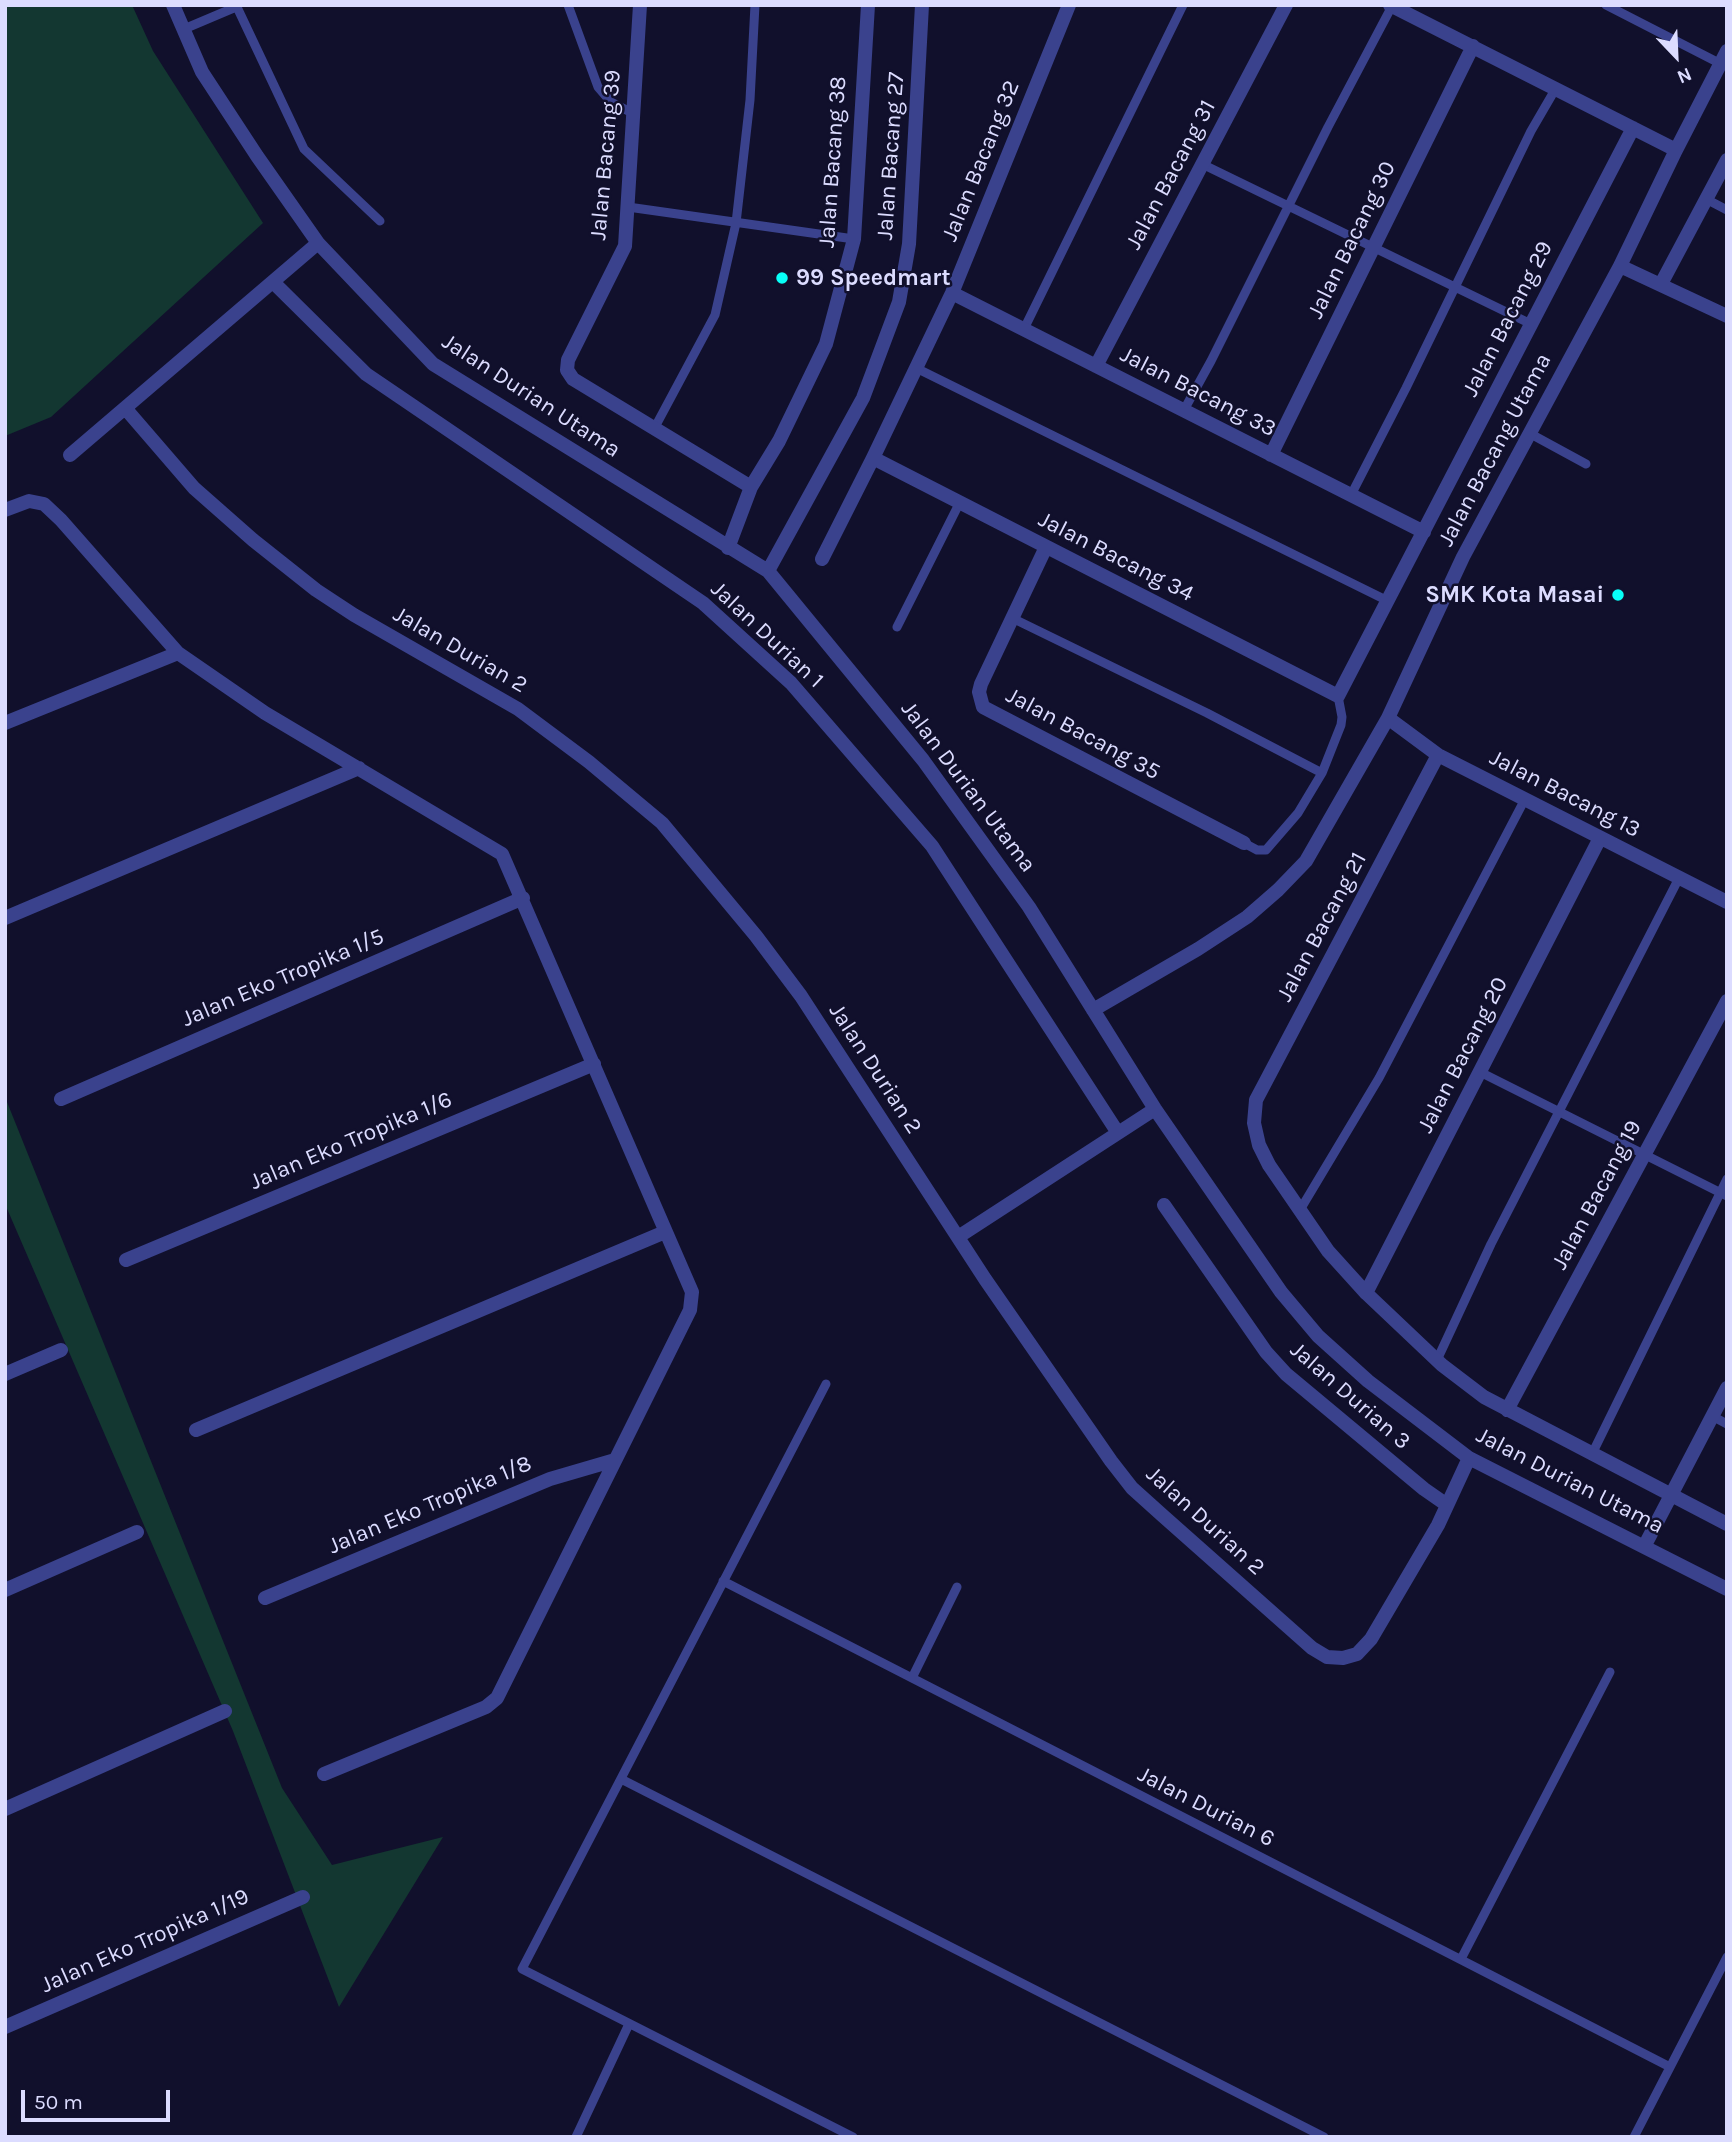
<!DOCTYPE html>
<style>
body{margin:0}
#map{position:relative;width:1732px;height:2142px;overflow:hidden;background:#11102c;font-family:Karla,sans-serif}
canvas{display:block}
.frame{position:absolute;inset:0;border:7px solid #dcdcff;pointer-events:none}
.north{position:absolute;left:1641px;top:21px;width:70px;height:70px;-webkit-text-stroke:5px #11102c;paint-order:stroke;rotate:157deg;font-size:19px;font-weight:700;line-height:28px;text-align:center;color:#dcdcff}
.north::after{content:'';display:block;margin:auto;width:24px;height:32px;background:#dcdcff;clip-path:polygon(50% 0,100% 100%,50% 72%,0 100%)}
.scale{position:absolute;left:21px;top:2090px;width:149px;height:32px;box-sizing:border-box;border:4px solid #dcdcff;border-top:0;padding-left:9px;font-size:21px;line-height:24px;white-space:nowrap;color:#dcdcff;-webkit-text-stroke:5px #11102c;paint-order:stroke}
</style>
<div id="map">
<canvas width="1732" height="2142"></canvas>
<div class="frame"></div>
<div class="north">N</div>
<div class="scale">50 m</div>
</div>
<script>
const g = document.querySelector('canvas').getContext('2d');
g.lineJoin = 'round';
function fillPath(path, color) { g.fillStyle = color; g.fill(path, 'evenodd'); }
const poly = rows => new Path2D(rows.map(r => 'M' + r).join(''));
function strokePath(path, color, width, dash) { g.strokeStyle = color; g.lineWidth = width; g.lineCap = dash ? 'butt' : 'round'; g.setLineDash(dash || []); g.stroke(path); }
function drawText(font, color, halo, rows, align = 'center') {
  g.font = font + ' Karla,sans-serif'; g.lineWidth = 5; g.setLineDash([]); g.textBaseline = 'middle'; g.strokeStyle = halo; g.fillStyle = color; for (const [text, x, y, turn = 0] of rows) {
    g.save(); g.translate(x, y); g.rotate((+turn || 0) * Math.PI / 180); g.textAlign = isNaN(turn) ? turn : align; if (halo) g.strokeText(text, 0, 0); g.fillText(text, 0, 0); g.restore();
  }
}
const green = poly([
 [5,5,132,5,153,51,263,223,51,417,5,436],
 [5,1097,282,1788,332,1865,443,1837,339,2007,233,1731,5,1204]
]);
const lane = poly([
 [236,5,304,149,380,221],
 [568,5,598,87,611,102,634,114],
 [1606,5,1721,64],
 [184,29,236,7],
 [1202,164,1531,324],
 [1706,199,1727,210],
 [628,207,854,239],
 [1024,329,1183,5],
 [916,368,1388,601],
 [1184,410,1211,361,1328,127,1392,6],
 [654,429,715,315,736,223,750,100,755,5],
 [1529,433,1586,464],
 [1351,495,1406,388,1531,131,1556,88],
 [1012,618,1207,713,1322,773],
 [897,627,960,502],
 [1244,843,1257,850,1266,850,1298,813,1322,773,1341,725,1342,717,1338,696],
 [1480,1072,1727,1196],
 [1300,1210,1379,1078,1525,799],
 [1437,1360,1491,1244,1679,878],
 [826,1384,522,1969,853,2137],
 [1712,1416,1727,1424],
 [1592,1454,1727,1179],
 [723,1581,1670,2067],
 [912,1678,957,1587],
 [621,1779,1324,2137],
 [1461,1959,1610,1672],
 [576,2137,629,2024],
 [1634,2137,1727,1957]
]);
const street = poly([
 [173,5,202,72,257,156,318,243,433,364,768,571,923,760,1029,907,1155,1109,1281,1292,1318,1336,1368,1381,1469,1458,1727,1589],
 [640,5,625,246,568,360,567,370,573,379,751,487],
 [1390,5,1676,150],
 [1620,266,1727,316],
 [273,282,366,374,703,603,791,683,932,846,1118,1133],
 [1661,284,1727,160],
 [952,293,1424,532],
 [1096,366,1286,5],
 [125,408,194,488,253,540,316,590,354,615,518,709,589,762,662,823,756,936,801,996,985,1279,1111,1461,1132,1488,1162,1515,1312,1648,1327,1657,1343,1658,1357,1654,1371,1639,1438,1525,1469,1458],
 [70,455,318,243],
 [1271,455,1473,46],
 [873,458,1338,696,1633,128],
 [5,510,29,501,44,504,61,520,178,653,265,713,502,854,692,1292,690,1310,497,1698,486,1707,324,1774],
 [1046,547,981,684,979,692,983,707,1244,843],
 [728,548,751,487,779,441,826,344,854,239,868,5],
 [822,559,873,458,952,293,1069,5],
 [768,571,863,398,899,302,909,244,922,5],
 [1388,718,1438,755,1727,902],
 [5,723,178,653],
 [1438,755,1256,1100,1254,1123,1259,1145,1269,1165,1328,1251,1366,1293,1442,1365,1484,1397,1727,1524],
 [5,918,359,768],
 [1093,1010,1198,949,1247,917,1278,890,1306,861,1388,718,1463,557,1620,266,1676,150,1727,51],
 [61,1099,523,898],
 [1164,1205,1266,1352,1286,1374,1424,1489,1447,1505],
 [958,1237,1155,1109],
 [126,1260,594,1064],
 [1366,1293,1600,838],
 [5,1374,61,1350],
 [1507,1410,1727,1001],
 [196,1430,665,1232],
 [1645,1545,1727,1388],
 [5,1590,137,1532],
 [265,1598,550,1479,615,1460],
 [5,1809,225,1711],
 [5,2027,303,1897]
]);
const markers = [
 [782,278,7,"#08fff7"],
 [1618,595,7,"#08fff7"]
];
const streetNames = [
 ["Jalan Bacang 39",606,155,-85],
 ["Jalan Bacang 27",891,156,-86],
 ["Jalan Bacang 32",981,161,-68],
 ["Jalan Bacang 38",833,162,-86],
 ["Jalan Bacang 31",1171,175,-62],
 ["Jalan Bacang 30",1352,240,-64],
 ["Jalan Bacang 29",1508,319,-63],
 ["Jalan Bacang 33",1198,392,27],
 ["Jalan Durian Utama",531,396,33],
 ["Jalan Bacang Utama",1495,450,-62],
 ["Jalan Bacang 34",1116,557,27],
 ["Jalan Durian 1",767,635,43],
 ["Jalan Durian 2",460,650,30],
 ["Jalan Bacang 35",1083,734,28],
 ["Jalan Durian Utama",968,787,53],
 ["Jalan Bacang 13",1565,794,27],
 ["Jalan Bacang 21",1322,927,-62],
 ["Jalan Eko Tropika 1/5",283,978,-23],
 ["Jalan Bacang 20",1463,1055,-63],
 ["Jalan Durian 2",875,1069,57],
 ["Jalan Eko Tropika 1/6",351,1141,-23],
 ["Jalan Bacang 19",1597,1195,-62],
 ["Jalan Durian 3",1350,1396,41],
 ["Jalan Durian Utama",1570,1481,27],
 ["Jalan Eko Tropika 1/8",430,1505,-23],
 ["Jalan Durian 2",1205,1521,42],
 ["Jalan Durian 6",1206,1807,27],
 ["Jalan Eko Tropika 1/19",145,1941,-24]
];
const poiNames = [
 ["99 Speedmart",796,278],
 ["SMK Kota Masai",1604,595,"right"]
];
fillPath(green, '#133731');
strokePath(lane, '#3a428d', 9);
strokePath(street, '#3a428d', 14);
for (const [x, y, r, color] of markers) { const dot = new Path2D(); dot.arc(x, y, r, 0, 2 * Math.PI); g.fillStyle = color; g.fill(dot); strokePath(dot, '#11102c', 2.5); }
drawText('23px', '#dcdcff', '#11102c', streetNames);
drawText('bold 23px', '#dcdcff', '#11102c', poiNames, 'left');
</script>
